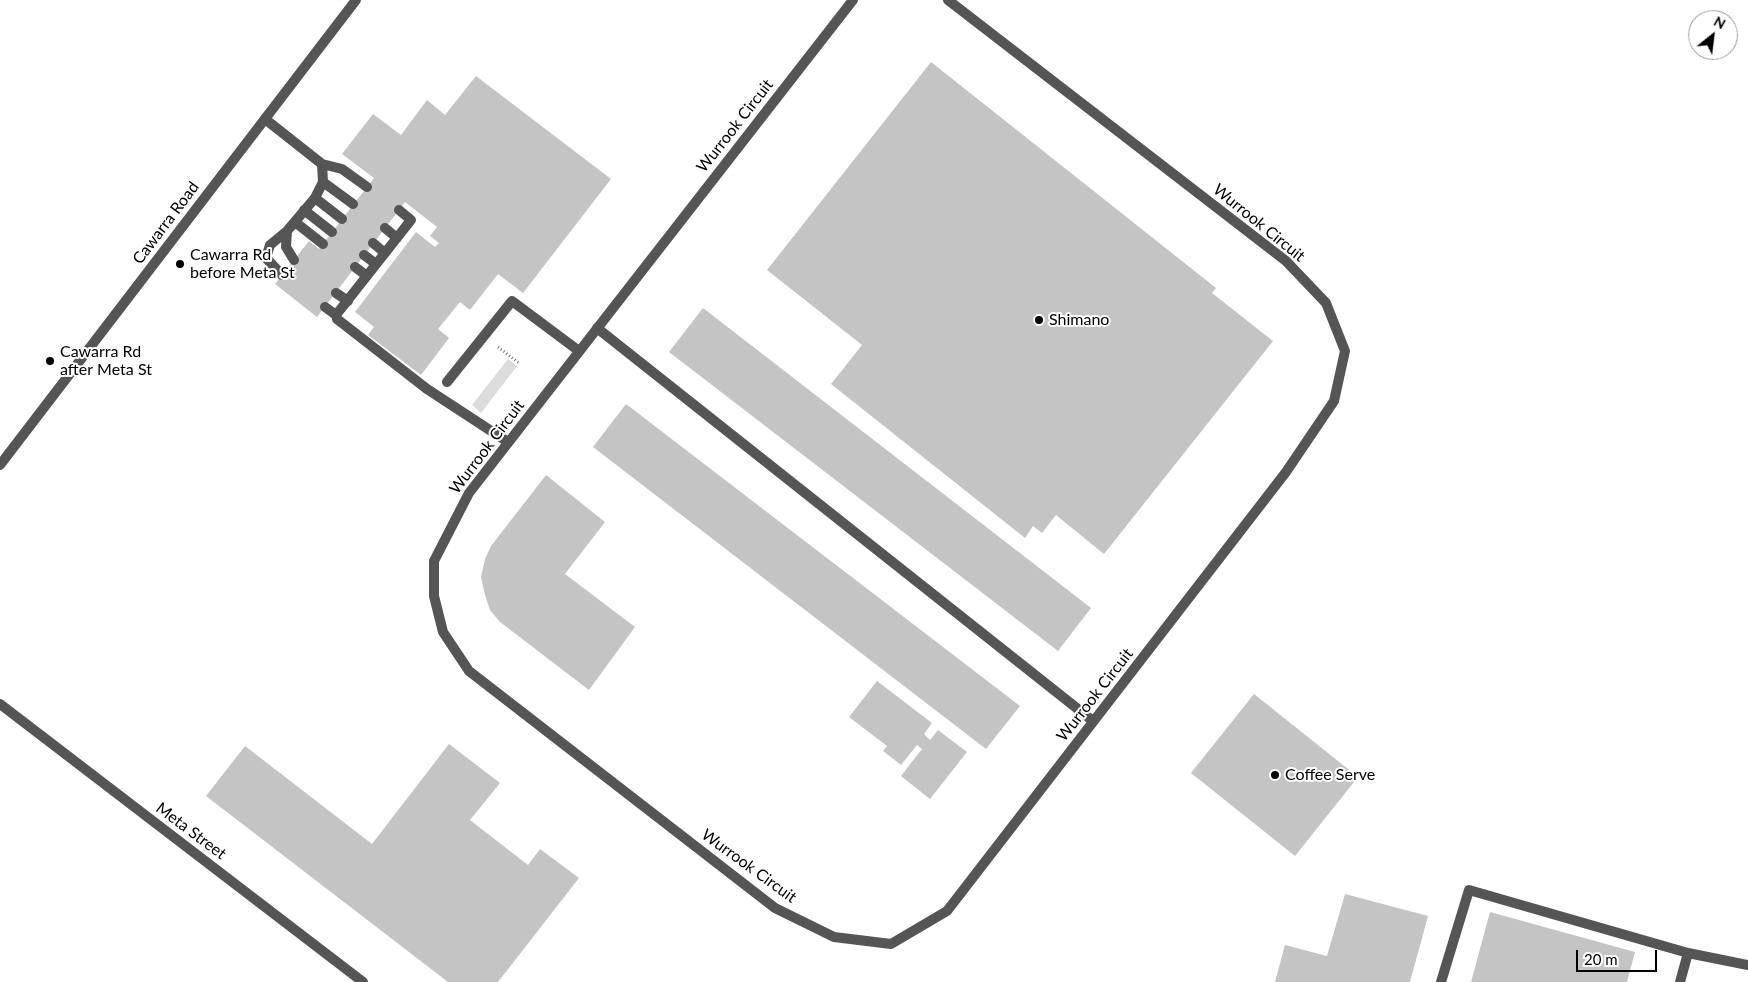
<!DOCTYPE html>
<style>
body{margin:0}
#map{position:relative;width:1748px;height:982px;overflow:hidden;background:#fff;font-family:Lato,sans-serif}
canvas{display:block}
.north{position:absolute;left:1688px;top:10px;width:50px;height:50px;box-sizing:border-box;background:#fff;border:1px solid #999;border-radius:50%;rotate:29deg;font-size:14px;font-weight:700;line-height:20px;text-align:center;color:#000}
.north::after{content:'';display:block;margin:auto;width:18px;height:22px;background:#000;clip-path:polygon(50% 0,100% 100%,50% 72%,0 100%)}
.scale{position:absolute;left:1576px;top:950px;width:81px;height:22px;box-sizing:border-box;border:2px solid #000;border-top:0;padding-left:6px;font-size:15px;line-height:18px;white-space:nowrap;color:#000;-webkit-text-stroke:4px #fff;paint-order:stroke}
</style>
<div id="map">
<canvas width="1748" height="982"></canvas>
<div class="north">N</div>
<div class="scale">20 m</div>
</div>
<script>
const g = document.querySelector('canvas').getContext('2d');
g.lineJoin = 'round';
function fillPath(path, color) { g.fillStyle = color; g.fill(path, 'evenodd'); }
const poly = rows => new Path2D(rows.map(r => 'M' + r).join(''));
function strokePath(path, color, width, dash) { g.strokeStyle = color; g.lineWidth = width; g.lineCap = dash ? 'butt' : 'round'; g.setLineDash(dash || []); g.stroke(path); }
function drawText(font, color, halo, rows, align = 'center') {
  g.font = font + ' Lato,sans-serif'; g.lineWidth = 4; g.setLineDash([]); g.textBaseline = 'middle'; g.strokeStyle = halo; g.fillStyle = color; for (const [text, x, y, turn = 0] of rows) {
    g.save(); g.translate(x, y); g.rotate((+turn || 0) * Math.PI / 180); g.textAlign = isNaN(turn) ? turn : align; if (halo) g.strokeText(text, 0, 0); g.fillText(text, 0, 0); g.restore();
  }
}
const green = poly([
 [508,359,517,366,481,413,472,405]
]);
const building = poly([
 [931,62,1216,288,1212,293,1273,341,1104,554,1056,515,1042,533,1033,526,1025,538,831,384,862,345,767,270],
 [476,76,611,179,523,293,498,274,470,310,460,302,438,329,449,338,421,375,368,335,374,327,355,312,416,232,435,247,439,243,430,236,437,227,405,202,317,317,275,284,309,241,319,249,374,178,342,154,373,114,401,135,427,100,445,115],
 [703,308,1091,608,1058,651,669,352],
 [626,404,1020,706,986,749,593,447],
 [546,475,605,522,565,574,635,627,589,690,500,622,490,610,485,595,481,577,485,559,491,546],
 [877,681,932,723,924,734,930,740,938,730,967,752,930,799,901,776,922,749,917,745,901,765,883,751,887,746,849,717],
 [1254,694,1358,777,1295,856,1191,773],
 [449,744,500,783,470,820,528,865,540,849,579,878,498,982,448,982,206,796,245,746,372,844],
 [1345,894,1428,916,1410,982,1275,982,1285,945,1327,956],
 [1490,912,1635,952,1627,982,1471,982]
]);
const path = poly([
 [498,347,519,363]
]);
const service = poly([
 [265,119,322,164,342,169,367,187],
 [323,182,353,204],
 [315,198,342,219],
 [304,210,332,232],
 [399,210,411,220,336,315,337,319,427,389,508,442],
 [295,222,323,244],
 [385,228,397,238],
 [287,231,286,247,294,260],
 [373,243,385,253],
 [364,255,376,264],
 [355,267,367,276],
 [282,275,266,258,270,245,287,231,315,198,323,182,322,164],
 [336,293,348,301],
 [325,307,336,315],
 [597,328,1093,721],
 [447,382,512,301,579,351],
 [1441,982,1469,890,1688,953],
 [1680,982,1688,953,1748,965]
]);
const minor = poly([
 [853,0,469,493,434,561,434,596,443,632,469,671,775,908,834,937,891,944,947,911,1286,472,1334,401,1345,351,1326,303,1286,261,948,0],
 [0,465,356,0],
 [0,704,363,982]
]);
const markers = [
 [180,264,5,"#000"],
 [1039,320,5,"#000"],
 [50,361,5,"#000"],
 [1275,775,5,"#000"]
];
const streetNames = [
 ["Wurrook Circuit",735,126,-52],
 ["Cawarra Road",166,223,-53],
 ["Wurrook Circuit",1259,223,39],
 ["Wurrook Circuit",487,447,-53],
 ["Wurrook Circuit",1095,695,-52],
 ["Meta Street",191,831,37],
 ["Wurrook Circuit",749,866,36]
];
const poiNames = [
 ["Cawarra Rd",190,255],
 ["before Meta St",190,273],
 ["Shimano",1049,320],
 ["Cawarra Rd",60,352],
 ["after Meta St",60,370],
 ["Coffee Serve",1285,775]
];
fillPath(green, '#dcdcdc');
fillPath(building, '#c4c4c4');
strokePath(path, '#777', 3, [1, 2.5]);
strokePath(service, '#555', 10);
strokePath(minor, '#555', 10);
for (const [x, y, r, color] of markers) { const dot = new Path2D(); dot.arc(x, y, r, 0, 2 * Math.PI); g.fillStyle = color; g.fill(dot); strokePath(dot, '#fff', 2); }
drawText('16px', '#000', '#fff', streetNames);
drawText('16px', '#000', '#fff', poiNames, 'left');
</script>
